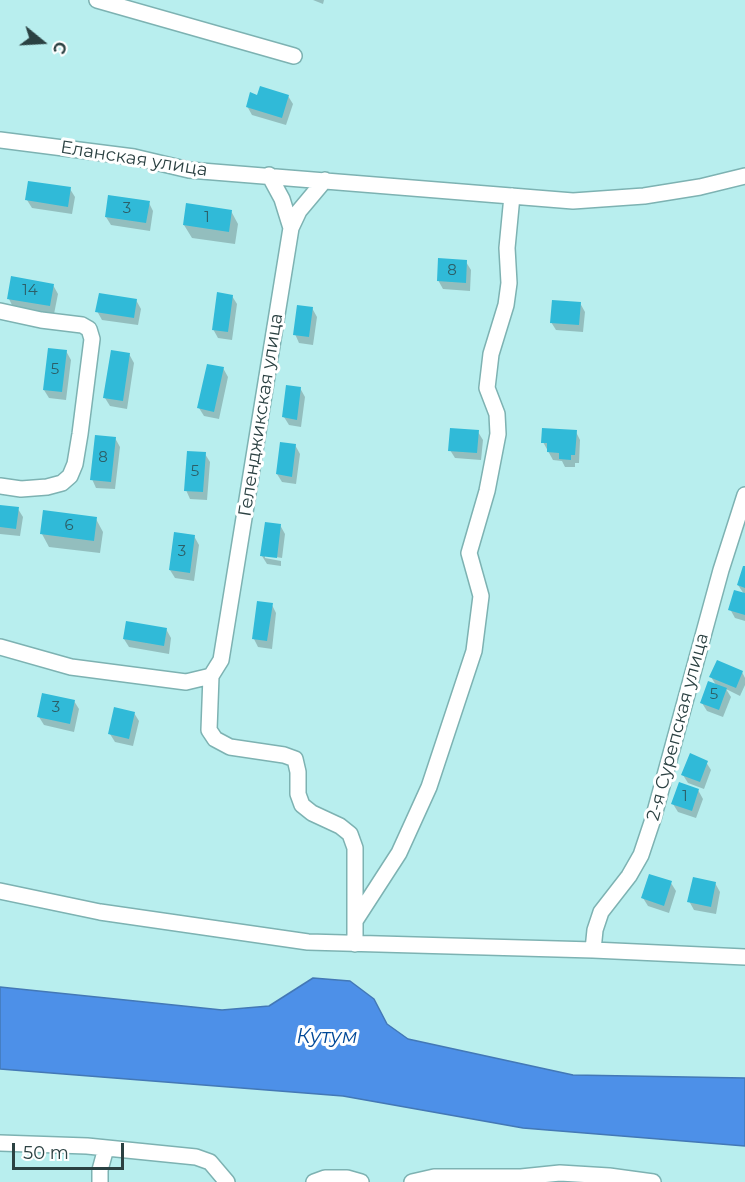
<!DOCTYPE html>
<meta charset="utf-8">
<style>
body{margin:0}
#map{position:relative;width:745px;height:1182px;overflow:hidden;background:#b8eeee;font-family:Montserrat,sans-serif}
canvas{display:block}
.north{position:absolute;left:12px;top:12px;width:60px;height:60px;-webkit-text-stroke:4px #fff;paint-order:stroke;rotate:108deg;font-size:16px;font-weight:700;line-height:24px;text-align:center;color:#2b4142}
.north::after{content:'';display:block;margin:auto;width:21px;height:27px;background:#2b4142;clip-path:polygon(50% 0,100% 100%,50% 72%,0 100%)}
.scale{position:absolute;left:12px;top:1143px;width:112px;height:27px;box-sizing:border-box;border:3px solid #2b4142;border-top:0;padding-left:8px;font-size:18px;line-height:21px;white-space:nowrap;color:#2b4142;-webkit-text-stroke:4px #fff;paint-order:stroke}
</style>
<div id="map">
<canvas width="745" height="1182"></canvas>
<div class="north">С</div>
<div class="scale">50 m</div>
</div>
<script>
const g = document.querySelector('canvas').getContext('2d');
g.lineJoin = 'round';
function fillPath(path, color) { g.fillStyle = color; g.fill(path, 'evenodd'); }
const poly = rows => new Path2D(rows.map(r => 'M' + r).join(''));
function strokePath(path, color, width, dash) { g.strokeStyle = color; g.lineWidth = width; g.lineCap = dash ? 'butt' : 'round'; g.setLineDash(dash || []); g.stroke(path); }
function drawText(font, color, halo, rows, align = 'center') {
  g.font = font + ' Montserrat,sans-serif'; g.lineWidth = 6; g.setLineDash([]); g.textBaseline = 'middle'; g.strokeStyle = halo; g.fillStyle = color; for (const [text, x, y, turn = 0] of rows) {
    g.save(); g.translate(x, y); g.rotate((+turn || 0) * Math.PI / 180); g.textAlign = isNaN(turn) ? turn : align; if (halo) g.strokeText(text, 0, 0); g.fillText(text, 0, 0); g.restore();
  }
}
const water = poly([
 [313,978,350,981,374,999,387,1024,408,1039,573,1075,745,1078,745,1146,523,1128,343,1096,0,1069,0,987,222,1010,269,1006,313,978]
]);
const shadow = poly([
 [313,0,324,0,323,4],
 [288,96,293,104,286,125,252,115,247,106,258,97],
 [70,189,75,197,72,214,32,208,27,200],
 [149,203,153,211,150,231,111,225,106,217],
 [231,211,238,224,235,244,192,238,184,225],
 [466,262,471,270,470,291,443,289,438,280],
 [53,285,58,294,54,314,13,307,9,299],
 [232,296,237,304,232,340,218,338,213,329],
 [136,300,141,309,138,325,102,320,97,311],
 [580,303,585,312,583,332,556,330,551,322],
 [312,308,317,317,313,345,299,343,295,334],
 [66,351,71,360,66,400,49,398,44,390],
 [129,354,134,363,127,409,110,406,105,398],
 [223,368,228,377,219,419,204,416,199,408],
 [300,388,305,397,301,427,289,425,284,417],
 [478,432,483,440,481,460,455,458,450,450],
 [576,432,580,440,579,463,575,463,575,467,565,467,562,461,553,460,543,442],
 [115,438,120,447,115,489,96,488,92,479],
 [295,445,300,454,296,484,282,482,277,474],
 [205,454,210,462,207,500,190,499,186,490],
 [0,507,18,509,23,517,20,536,0,534],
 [96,519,103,532,100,553,49,547,42,534],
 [280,525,285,534,282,558,265,555,265,558,281,561,281,566,267,564,262,556],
 [194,536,199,545,194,581,175,578,170,570],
 [745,568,745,621,735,618,730,609,744,594,738,585],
 [272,605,276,613,272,649,258,647,254,639],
 [166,629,171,638,169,654,129,647,124,639],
 [742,672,745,678,745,685,740,696,726,689,731,697,723,717,707,711,702,703,716,685,711,677],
 [74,701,79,709,74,732,44,725,39,717],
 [134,713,139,721,133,746,115,742,110,734],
 [706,762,711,770,704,789,688,783,683,775],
 [698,790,703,799,696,818,678,812,673,804],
 [671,883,676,891,669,913,648,906,643,898],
 [715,883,720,892,716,914,694,910,689,901]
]);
const building = poly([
 [260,86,289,95,282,118,246,107,250,92,257,95],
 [28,181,71,187,68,207,25,200],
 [108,195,150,201,146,223,105,217],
 [186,203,232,210,229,232,183,225],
 [438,258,467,260,466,283,437,281],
 [11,276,54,284,50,306,7,299],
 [217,292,233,295,228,332,212,330],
 [99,293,137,299,134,318,95,312],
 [552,300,581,302,579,325,550,323],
 [297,305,313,307,309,337,293,335],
 [48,348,67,350,62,392,43,390],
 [111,350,130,353,123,401,103,398],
 [207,364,224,367,214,412,197,408],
 [286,385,301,387,297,420,282,417],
 [450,428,479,430,477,453,448,451],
 [542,428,577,430,575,455,571,455,571,460,559,459,559,453,547,452,547,443,541,443],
 [95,435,116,437,111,482,90,480],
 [280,442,296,444,292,477,276,474],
 [187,451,206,452,203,492,184,491],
 [0,505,19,507,16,529,0,527],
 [43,510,97,517,94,541,40,534],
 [265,522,281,524,277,558,260,556],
 [174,532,195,535,190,573,169,570],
 [743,566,745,566,745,588,737,585],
 [734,590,745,593,745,615,728,610],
 [257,601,273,603,267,641,252,639],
 [126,621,167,628,164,646,123,639],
 [717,660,743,671,736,688,709,677],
 [708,681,727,688,719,710,700,703],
 [42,693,75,700,70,724,37,717],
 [114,707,135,712,129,739,108,734],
 [690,753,708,761,700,782,681,775],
 [679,782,699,789,692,811,671,804],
 [649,874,672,881,664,906,641,898],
 [693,877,716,882,711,907,687,902]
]);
const minor = poly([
 [97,0,294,56],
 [0,140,134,157,189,170,573,201,644,196,700,187,745,176],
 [291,228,299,211,325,180],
 [0,311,41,320,82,325,89,329,92,339,80,434,75,464,70,476,62,483,47,487,21,489,0,486],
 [0,647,71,667,186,682,211,676,221,660,291,228,282,199,269,175],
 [211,676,209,730,215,739,230,747,284,755,295,759,298,772,298,794,302,805,312,813,340,826,350,834,355,848,355,944],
 [0,891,100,912,308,942,593,950,745,957],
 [355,921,399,853,429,787,474,651,481,596,469,553,487,491,498,434,497,414,487,388,491,354,506,305,509,283,507,248,512,196],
 [593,950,595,930,601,912,629,876,641,855,653,819,721,570,745,495],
 [0,1143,87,1146,196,1157,210,1162,227,1182],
 [100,1182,100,1170,106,1148],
 [314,1182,325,1178,347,1178,361,1182],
 [412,1182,434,1177,521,1177,560,1173,609,1176,653,1182]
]);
const numberNames = [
 ["3",127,209],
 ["1",207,218],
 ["8",452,271],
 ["14",30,291],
 ["5",55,370],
 ["8",103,458],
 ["5",195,472],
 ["6",69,526],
 ["3",182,552],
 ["5",714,695],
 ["3",56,708],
 ["1",685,797]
];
const streetNames = [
 ["Еланская улица",134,159,9],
 ["Геленджикская улица",261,415,-81],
 ["2-я Сурепская улица",678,727,-75]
];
const waterNames = [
 ["Кутум",327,1037]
];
fillPath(water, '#4d90e8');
strokePath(water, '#4378b6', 1.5);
fillPath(shadow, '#0003');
fillPath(building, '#30bad8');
strokePath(minor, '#7db2b2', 18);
strokePath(minor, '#fff', 15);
drawText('15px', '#2c5f68', null, numberNames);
drawText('18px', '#2b4142', '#fff', streetNames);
drawText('italic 20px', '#004897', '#fff', waterNames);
</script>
